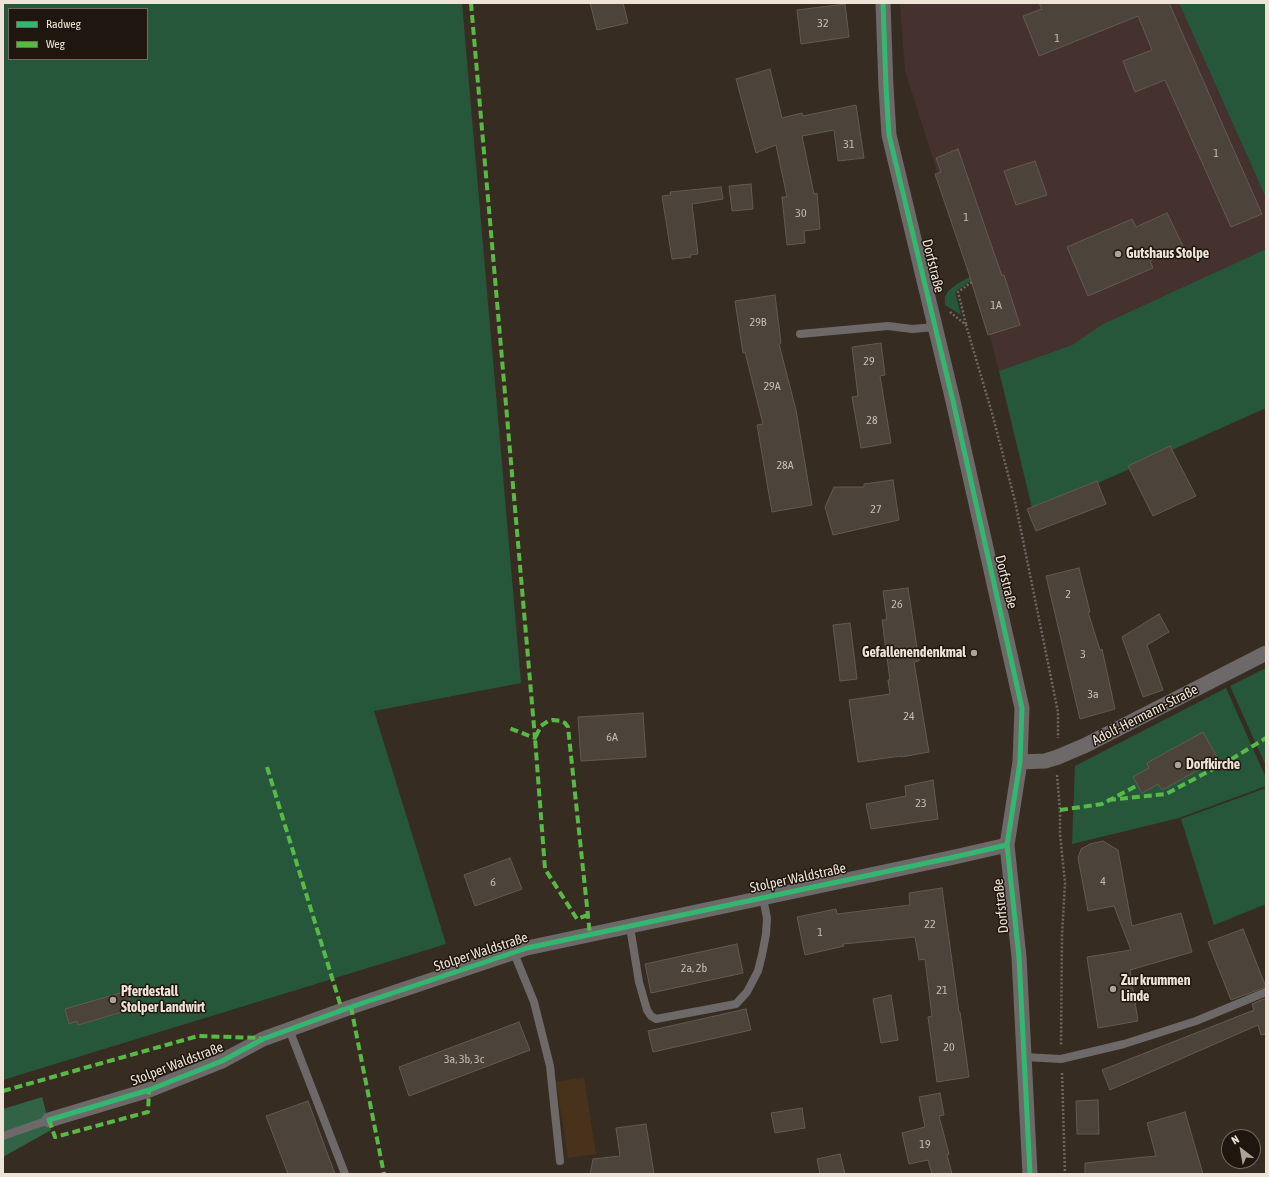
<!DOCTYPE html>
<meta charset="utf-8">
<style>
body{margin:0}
#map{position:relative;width:1269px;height:1177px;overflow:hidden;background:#372c22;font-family:"Asap Condensed",sans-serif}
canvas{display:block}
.frame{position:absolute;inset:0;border:4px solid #efe3d7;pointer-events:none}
.legend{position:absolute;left:8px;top:8px;width:140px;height:52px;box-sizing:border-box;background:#1f170f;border:1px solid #72695f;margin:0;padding:5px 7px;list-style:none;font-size:12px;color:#efe3d7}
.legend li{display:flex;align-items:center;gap:8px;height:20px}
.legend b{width:20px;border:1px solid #72695f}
.north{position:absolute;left:1221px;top:1129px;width:40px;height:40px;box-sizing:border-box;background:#1f170f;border:1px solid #72695f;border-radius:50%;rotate:329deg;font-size:11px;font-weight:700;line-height:16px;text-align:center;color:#efe3d7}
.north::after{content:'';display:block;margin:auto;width:14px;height:18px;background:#afa398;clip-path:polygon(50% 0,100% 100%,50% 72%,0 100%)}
</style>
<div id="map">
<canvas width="1269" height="1177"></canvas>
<div class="frame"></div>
<ul class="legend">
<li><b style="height:5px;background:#33b770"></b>Radweg</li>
<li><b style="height:5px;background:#58b947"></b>Weg</li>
</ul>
<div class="north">N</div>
</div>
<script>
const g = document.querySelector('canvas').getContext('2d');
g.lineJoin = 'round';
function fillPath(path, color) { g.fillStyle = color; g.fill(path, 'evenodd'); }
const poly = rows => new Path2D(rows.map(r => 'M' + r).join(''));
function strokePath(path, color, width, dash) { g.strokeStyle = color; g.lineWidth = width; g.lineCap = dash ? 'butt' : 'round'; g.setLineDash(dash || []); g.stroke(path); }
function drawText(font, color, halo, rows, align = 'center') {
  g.font = font + ' "Asap Condensed",sans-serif'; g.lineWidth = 3; g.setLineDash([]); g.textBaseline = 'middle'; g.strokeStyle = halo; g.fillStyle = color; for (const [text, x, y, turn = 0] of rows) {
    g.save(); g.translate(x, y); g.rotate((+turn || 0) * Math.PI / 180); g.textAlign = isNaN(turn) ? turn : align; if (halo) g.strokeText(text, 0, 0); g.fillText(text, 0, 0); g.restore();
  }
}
const commercial = poly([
 [900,3,1179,3,1266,198,1266,249,1103,324,1072,345,999,371,989,333,905,71]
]);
const built = poly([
 [584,1077,596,1154,568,1158,556,1082]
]);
const green = poly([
 [3,3,462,3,521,683,374,711,446,944,3,1080],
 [9,9,147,9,147,59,9,59],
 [1179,3,1266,3,1266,198],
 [1266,249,1266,408,1033,512,999,371,1072,345,1103,324],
 [970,277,971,280,955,292,961,315,945,305,945,297,948,291,957,284],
 [1266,668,1266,766,1230,686],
 [1226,688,1266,778,1266,786,1179,818,1072,844,1075,766],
 [1266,788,1266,904,1214,925,1181,819]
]);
const forest = poly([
 [42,1097,51,1130,3,1157,3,1109]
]);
const building = poly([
 [590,3,623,3,628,23,597,30,590,3],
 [1039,3,1169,3,1262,214,1231,227,1165,80,1135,92,1123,61,1152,50,1138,16,1039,56,1023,16,1042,9,1039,3],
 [845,4,849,37,801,44,797,10,845,4],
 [770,69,782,118,802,113,803,116,856,105,864,158,838,161,834,130,802,136,814,194,817,193,820,229,804,231,805,243,787,245,782,197,787,197,776,145,756,153,736,79,770,69],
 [958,149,1002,276,1004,275,1020,325,988,335,968,271,935,174,941,172,936,158,958,149],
 [1035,161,1047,195,1016,205,1004,171,1035,161],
 [751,184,753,209,732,211,729,186,751,184],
 [721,187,723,199,692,204,698,254,690,255,691,257,672,259,662,196,671,195,670,192,721,187],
 [1167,213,1183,246,1150,261,1153,268,1088,296,1067,247,1132,219,1136,227,1167,213],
 [775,295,781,343,779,344,796,410,812,505,772,512,757,425,763,424,745,352,743,353,735,301,775,295],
 [881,343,885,375,880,376,891,443,861,448,852,397,858,396,852,347,881,343],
 [1170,446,1196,496,1153,516,1128,466,1170,446],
 [893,480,899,520,833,535,825,507,834,487,864,487,864,484,893,480],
 [1097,481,1106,504,1036,531,1027,509,1097,481],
 [1079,568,1090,612,1088,612,1100,650,1102,649,1115,709,1080,719,1046,576,1079,568],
 [908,588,919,661,914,662,929,752,901,757,901,756,858,762,849,700,890,694,888,680,890,680,882,620,887,620,883,591,908,588],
 [1159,614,1169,632,1147,645,1163,690,1143,697,1122,637,1159,614],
 [850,623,857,679,840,681,833,625,850,623],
 [643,713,646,757,581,761,578,717,643,713],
 [1203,732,1218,759,1162,790,1158,784,1142,793,1133,777,1149,768,1147,763,1203,732],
 [933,780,938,819,871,829,866,804,906,796,905,786,933,780],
 [1103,841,1118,850,1132,926,1181,913,1192,952,1130,970,1138,1021,1098,1028,1087,957,1131,950,1114,906,1088,911,1078,858,1081,849,1090,844,1103,841],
 [510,858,522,889,475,906,464,875,510,858],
 [942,888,959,1012,960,1012,969,1077,937,1082,928,1017,932,1016,925,959,919,960,915,937,843,944,844,946,805,955,797,917,836,909,837,914,910,905,909,893,942,888],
 [1243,929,1266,987,1231,1000,1208,942,1243,929],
 [737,944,743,973,651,993,645,964,737,944],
 [127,991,132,1009,78,1025,77,1021,69,1024,65,1009,127,991],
 [891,995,898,1040,881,1043,873,999,891,995],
 [1266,998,1266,1034,1261,1035,1258,1025,1110,1090,1102,1070,1254,1010,1252,1004,1266,998],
 [746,1009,751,1030,653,1052,648,1031,746,1009],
 [519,1022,530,1050,409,1096,399,1067,519,1022],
 [940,1093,944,1115,939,1116,949,1154,947,1155,952,1174,932,1174,928,1160,909,1164,902,1133,925,1127,919,1097,940,1093],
 [1098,1100,1099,1134,1077,1134,1076,1101,1098,1100],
 [308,1101,335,1174,288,1174,266,1116,308,1101],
 [802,1108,805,1128,775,1133,771,1113,802,1108],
 [1185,1112,1203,1174,1085,1174,1085,1163,1156,1156,1147,1123,1185,1112],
 [646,1124,654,1174,590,1174,593,1159,620,1156,616,1128,646,1124],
 [840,1154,845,1174,820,1174,817,1159,840,1154]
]);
const path = poly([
 [950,312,966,325,992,413,1015,501,1058,712,1058,738],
 [966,324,958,292,973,281],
 [1057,775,1060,810,1060,834,1065,883,1062,935,1061,1046],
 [1062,1073,1065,1174]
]);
const lane = poly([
 [800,334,888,326,912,329,935,327],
 [630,927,639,982,647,1010,651,1016,656,1019,736,1004,747,992,758,971,762,955,766,934,767,918,763,898],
 [514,953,534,1002,550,1066,560,1161],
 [289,1029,345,1174],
 [1024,1057,1061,1059,1124,1044,1196,1021,1266,992],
 [3,1136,49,1120]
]);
const street = poly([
 [883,3,886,87,889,135,953,401,1022,708,1020,762,1007,845,1019,957,1030,1174],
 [1020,762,1045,761,1058,757,1086,745,1266,653],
 [49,1120,149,1090,222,1061,263,1039,351,1007,527,948,950,858,1007,845]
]);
const quiet = poly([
 [471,3,535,738,509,728],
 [267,767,342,1010],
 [1108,800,1166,794,1230,760,1266,738],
 [1060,810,1102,804,1138,785],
 [588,915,577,919,545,869,535,738,541,726,548,721,553,720,561,721,565,723,568,727,590,935],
 [351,1007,384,1174],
 [3,1091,198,1036,261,1038],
 [49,1120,55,1137,148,1112,149,1090]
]);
const cycleway = poly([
 [883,3,886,87,889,135,953,401,1022,708,1020,762,1007,845,1019,957,1030,1174],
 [49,1120,149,1090,222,1061,263,1039,351,1007,527,948,950,858,1007,845]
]);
const markers = [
 [1118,254,4,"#afa398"],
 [974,653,4,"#afa398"],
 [1178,765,4,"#afa398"],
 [1113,989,4,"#afa398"],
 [113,1000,4,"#afa398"]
];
const numberNames = [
 ["32",823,23],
 ["1",1057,38],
 ["31",849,144],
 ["1",1216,153],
 ["30",801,213],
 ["1",966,217],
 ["1A",996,305],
 ["29B",758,322],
 ["29",869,361],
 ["29A",772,386],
 ["28",872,420],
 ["28A",785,465],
 ["27",876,509],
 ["2",1068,594],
 ["26",897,604],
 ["3",1083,654],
 ["3a",1093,694],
 ["24",909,716],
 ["6A",612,737],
 ["23",921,803],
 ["4",1103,881],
 ["6",493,882],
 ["22",930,924],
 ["1",820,932],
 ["2a, 2b",694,968],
 ["21",942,990],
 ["20",949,1047],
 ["3a, 3b, 3c",464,1059],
 ["19",925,1144]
];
const poiNames = [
 ["Gutshaus Stolpe",1126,254],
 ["Gefallenendenkmal",966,653,"right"],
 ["Dorfkirche",1186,765],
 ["Zur krummen",1121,981],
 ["Linde",1121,997],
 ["Pferdestall",121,992],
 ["Stolper Landwirt",121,1008]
];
const streetNames = [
 ["Dorfstraße",933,266,76],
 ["Dorfstraße",1006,582,76],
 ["Adolf-Hermann-Straße",1145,715,-27],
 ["Stolper Waldstraße",798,878,-12],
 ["Dorfstraße",1001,906,-96],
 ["Stolper Waldstraße",481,952,-18],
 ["Stolper Waldstraße",177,1064,-21]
];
fillPath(commercial, '#45312e');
fillPath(built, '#48321c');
fillPath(green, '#27573b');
fillPath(forest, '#326346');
fillPath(building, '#4c433a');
strokePath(building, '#645a51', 1);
strokePath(path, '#6d6865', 2.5, [2, 2]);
strokePath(lane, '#6e6969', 8);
strokePath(street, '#6e6969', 15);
strokePath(quiet, '#58b947', 4, [8, 4]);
strokePath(cycleway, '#33b770', 5);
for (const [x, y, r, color] of markers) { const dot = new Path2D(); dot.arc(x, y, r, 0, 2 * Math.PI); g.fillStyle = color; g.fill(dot); strokePath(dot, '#1f170f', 1.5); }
drawText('12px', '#c6bbb0', null, numberNames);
drawText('bold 14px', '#efe3d7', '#1f170f', poiNames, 'left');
drawText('14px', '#efe3d7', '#1f170f', streetNames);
</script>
